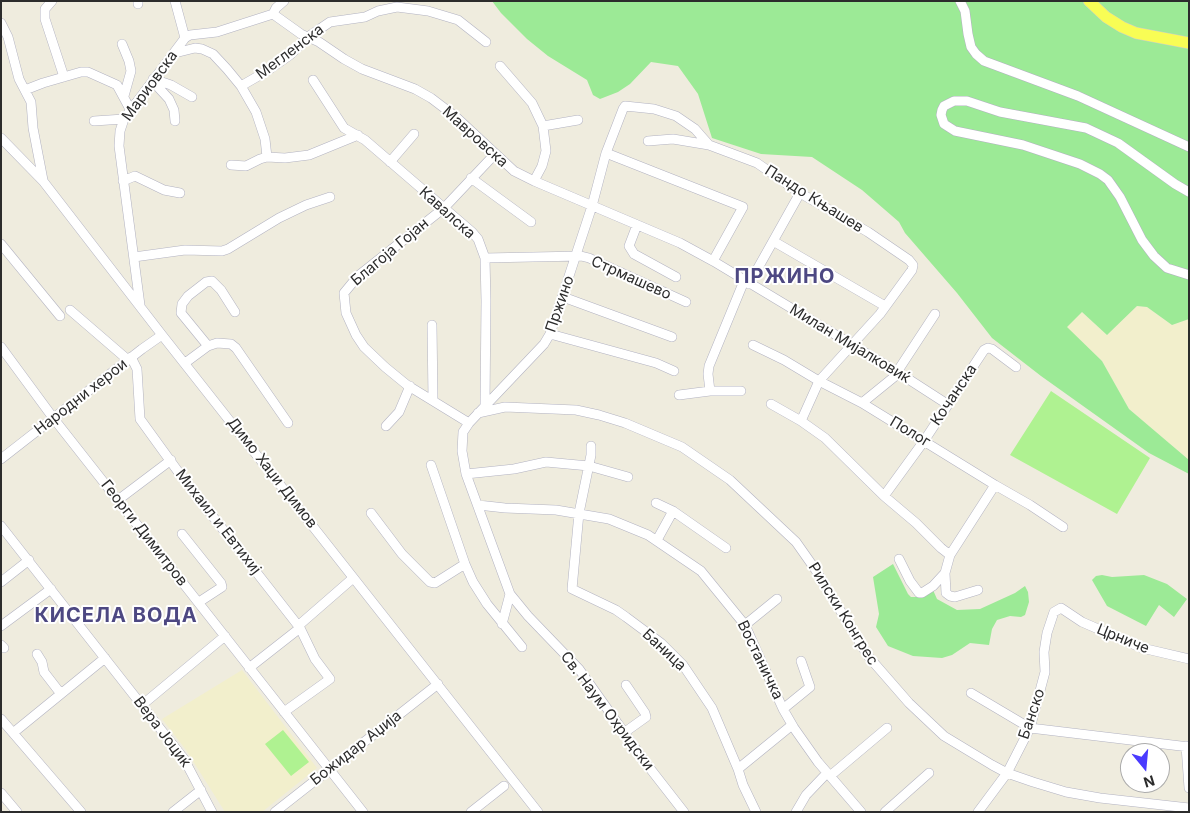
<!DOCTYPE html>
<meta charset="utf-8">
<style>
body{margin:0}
#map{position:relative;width:1190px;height:813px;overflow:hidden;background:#efecde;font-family:Inter,sans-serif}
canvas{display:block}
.frame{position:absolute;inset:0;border:2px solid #2c2c2c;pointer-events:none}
.north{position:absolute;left:1120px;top:743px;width:50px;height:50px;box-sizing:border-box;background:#fff;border:1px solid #ababab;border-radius:50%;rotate:163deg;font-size:14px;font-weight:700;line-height:20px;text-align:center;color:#2c2c2c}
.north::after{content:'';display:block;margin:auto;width:18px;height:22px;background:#4a3bff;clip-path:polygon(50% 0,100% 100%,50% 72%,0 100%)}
</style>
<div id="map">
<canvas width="1190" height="813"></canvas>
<div class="frame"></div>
<div class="north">N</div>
</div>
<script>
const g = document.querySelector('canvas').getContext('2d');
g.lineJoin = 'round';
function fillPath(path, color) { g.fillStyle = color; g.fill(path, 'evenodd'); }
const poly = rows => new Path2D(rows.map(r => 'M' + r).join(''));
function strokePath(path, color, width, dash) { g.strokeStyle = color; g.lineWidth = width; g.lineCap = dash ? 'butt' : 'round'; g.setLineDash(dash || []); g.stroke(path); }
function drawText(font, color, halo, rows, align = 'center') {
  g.font = font + ' Inter,sans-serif'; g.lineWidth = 4; g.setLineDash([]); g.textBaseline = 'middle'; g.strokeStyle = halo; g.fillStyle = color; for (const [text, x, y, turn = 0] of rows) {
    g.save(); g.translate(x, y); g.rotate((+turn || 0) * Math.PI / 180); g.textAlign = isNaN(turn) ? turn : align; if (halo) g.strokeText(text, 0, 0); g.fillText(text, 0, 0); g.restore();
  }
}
const education = poly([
 [1137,306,1147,307,1172,325,1189,319,1189,460,1129,409,1102,361,1066,327,1082,312,1107,335],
 [242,670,317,768,262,812,225,812,186,750,162,719]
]);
const green = poly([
 [492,1,1189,1,1189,319,1172,325,1147,307,1137,306,1107,335,1082,312,1067,327,1102,361,1129,409,1189,460,1189,474,1149,453,1041,376,992,338,957,293,905,233,899,222,862,190,812,157,761,154,712,138,698,94,678,66,651,62,630,84,618,92,600,99,593,95,587,80,548,56,527,39,501,13],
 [893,564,908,594,911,597,920,597,933,590,937,599,957,610,980,609,1015,593,1025,586,1028,592,1029,602,1025,615,1021,617,1010,616,997,620,992,629,989,645,970,643,952,655,942,658,913,656,888,646,876,627,879,614,873,577],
 [1102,575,1112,577,1144,575,1167,584,1187,599,1174,617,1159,605,1146,626,1107,606,1092,580,1096,576]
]);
const pitch = poly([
 [1051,391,1150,458,1117,514,1010,455],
 [283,730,309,762,291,776,265,744]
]);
const minor = poly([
 [52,1,45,9,45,19,64,77],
 [175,1,185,38],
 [960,1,965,11,968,34,971,47,976,54,984,61,1078,96,1189,147],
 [138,4,138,1],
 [273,14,276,8,284,1],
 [1,23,8,37,19,79,31,102,33,128,43,180],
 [122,44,129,61,131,71,124,96],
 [175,53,195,48,202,49,213,54,227,69,241,86,256,112,265,139,267,157],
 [500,66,532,103,543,126],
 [153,79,171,85,192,97],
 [313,80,344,128,365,140,472,232,478,239,485,258,486,301,485,406],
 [157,81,158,87,169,99,174,110,175,121],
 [241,86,267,71,290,55,308,37,330,22,365,17,378,11,397,7,428,11,458,20,486,42],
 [25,90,43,83,81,72,88,72,117,85,130,109],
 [94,121,124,119],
 [1,138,43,181,162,335,538,812],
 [648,141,673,139,709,145],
 [606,153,743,207,713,261],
 [390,162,414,134],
 [231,165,246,166,260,159,267,157,285,158,309,155,358,135],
 [471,178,531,222],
 [123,181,135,176,164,190,180,193],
 [534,181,542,166,546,151,543,126,578,120],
 [1189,192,1175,184,1118,143,1086,128,1000,112,967,101,954,101,944,106,942,110,941,115,944,124,955,131,1023,145,1080,164,1100,174,1108,180,1120,197,1142,240,1154,256,1167,268,1189,275],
 [637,225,629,246,634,254,676,277],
 [773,241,885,306],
 [1,244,60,316],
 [134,257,185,250,222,251,228,249,279,218,306,205,330,197],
 [485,258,581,256,589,258,686,302],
 [749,284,800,193],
 [563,297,672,337],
 [140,305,119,146,120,131,124,119,185,38,190,35,217,32,273,14,301,34,319,42,344,59,362,69,415,89,431,98,456,117,514,171,534,181,680,243,713,261,899,373,947,404],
 [70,310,128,360],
 [432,325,433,400],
 [550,334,656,363,674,371],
 [753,345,784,360,819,381,862,403,995,485,1030,505,1063,527],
 [208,346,181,313,182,304,188,296,206,282,212,281,221,290,235,312],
 [1,347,54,419,363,812],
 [131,357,137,369,140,419,182,477,300,628,315,659,330,679,284,712],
 [185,363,208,346,217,343,231,344,236,348,288,423],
 [897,372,935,314],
 [710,391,708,374,709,366,744,281],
 [679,395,710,391,741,391],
 [862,403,899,373],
 [771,404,801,421,825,438,884,496,916,523,941,548,950,555,995,485],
 [478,413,505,407,576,410,599,415,625,423,682,447,730,480,796,542,815,569,868,656,909,703,944,736,992,765,1007,773,1033,782,1066,792,1100,798,1189,808],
 [469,423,407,385,385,367,364,347,356,335,346,313,344,293,358,276,444,208,495,154],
 [386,426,399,412,410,386],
 [591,446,591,455,579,513,572,589,616,610,626,617,661,643,683,665,712,708,738,769,743,785,756,812],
 [1,459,142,349,162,335],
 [431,465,465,564,473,582,487,604,522,647],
 [466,474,514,469,546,462,589,466,628,477],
 [884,496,924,441,984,350,988,348,992,349,1016,367],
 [118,500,171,460],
 [656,503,673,511,726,548],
 [478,505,505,508,556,510,609,519,648,535,701,571,745,625,783,709,794,728,818,762,861,812],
 [371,513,402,554,430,582,435,583,465,564],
 [1,526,184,759,212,812],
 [182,534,221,583,222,587,199,602],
 [657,540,673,511],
 [950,555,945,573,946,593,950,596,955,597,978,590],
 [899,559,910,581,919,593,922,593,933,586,945,573],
 [1,582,29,560],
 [502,624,510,594],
 [745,625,777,599],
 [1,626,51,589],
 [298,626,352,579],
 [1,645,4,648],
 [37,654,42,662,44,672,61,694],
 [249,668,300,628],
 [971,693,1030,728,1189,747],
 [142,705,225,636],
 [783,709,810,687,801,661],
 [1,719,81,812],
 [625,732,646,717,645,713,626,685],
 [13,733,105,658],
 [1186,746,1189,788],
 [738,769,792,725],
 [830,776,887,728],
 [1,793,17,812],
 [173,812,201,790],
 [275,812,438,684],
 [471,812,504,786],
 [684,812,645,762,579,669,528,616,510,594,466,474,462,451,463,432,469,423,544,344,550,334,592,206,606,153,623,109,625,106,654,109,676,116,695,129,709,145,757,163,800,193,868,232,909,260,913,265,912,270,880,314,819,381,801,421],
 [796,812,806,795,827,773],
 [885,812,929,773],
 [978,812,1007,773,1030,728,1045,672,1044,652,1047,633,1054,612,1061,608,1082,622,1142,648,1189,659]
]);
const major = poly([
 [1089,1,1106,17,1122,27,1136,33,1189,43]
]);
const streetNames = [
 ["Мегленска",290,52,-37],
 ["Мариовска",150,86,-54],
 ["Мавровска",475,137,42],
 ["Пандо Књашев",814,199,32],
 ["Кавалска",447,213,42],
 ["Благоја Гојан",390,252,-40],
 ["Стрмашево",631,278,24],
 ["Пржино",560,304,-71],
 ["Милан Мијалковиќ",850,344,31],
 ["Кочанска",954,395,-56],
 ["Народни херои",81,397,-38],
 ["Полог",910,432,31],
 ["Димо Хаџи Димов",272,473,52],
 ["Михаил и Евтихиј",218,522,52],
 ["Георги Димитров",144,533,52],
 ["Рилски Конгрес",843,614,58],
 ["Црниче",1123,639,22],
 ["Баница",664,650,43],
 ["Востаничка",760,660,64],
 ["Св. Наум Охридски",607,711,53],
 ["Банско",1032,714,-71],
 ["Вера Јоциќ",162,732,53],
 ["Божидар Аџија",356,748,-38]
];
const districtNames = [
 ["ПРЖИНО",785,277],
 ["КИСЕЛА ВОДА",116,616]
];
fillPath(education, '#f2efcc');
fillPath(green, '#9cea96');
fillPath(pitch, '#aff291');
strokePath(minor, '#b2b2c1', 10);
strokePath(major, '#ccc', 12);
strokePath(minor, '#fff', 9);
strokePath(major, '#f8fd55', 11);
drawText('15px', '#2c2c2c', '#fff', streetNames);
g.letterSpacing = '1px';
drawText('bold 20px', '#4d4882', '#fff', districtNames);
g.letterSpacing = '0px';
</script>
